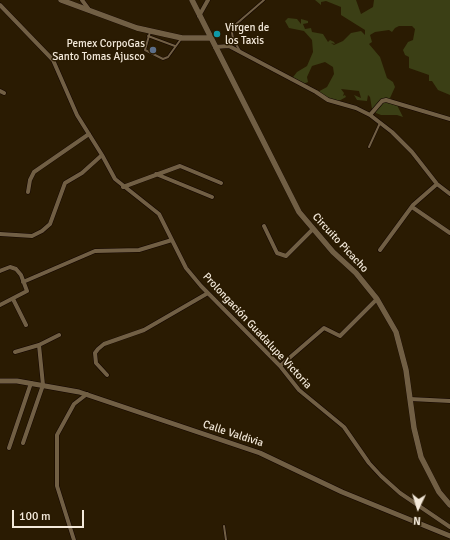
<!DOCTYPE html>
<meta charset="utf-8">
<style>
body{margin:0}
#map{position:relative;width:450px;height:540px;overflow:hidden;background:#2a1b02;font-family:Signika,sans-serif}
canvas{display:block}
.north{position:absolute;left:398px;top:488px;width:40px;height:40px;-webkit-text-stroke:3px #2a1b02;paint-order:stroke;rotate:184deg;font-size:11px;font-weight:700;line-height:16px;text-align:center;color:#f3e9da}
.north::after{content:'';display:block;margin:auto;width:14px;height:18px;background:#f3e9da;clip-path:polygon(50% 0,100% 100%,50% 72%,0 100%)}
.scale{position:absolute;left:12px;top:510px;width:72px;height:18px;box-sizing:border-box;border:2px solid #f3e9da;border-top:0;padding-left:5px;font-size:12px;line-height:14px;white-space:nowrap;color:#f3e9da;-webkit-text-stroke:3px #2a1b02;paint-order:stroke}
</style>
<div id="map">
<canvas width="450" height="540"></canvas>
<div class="north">N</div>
<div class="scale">100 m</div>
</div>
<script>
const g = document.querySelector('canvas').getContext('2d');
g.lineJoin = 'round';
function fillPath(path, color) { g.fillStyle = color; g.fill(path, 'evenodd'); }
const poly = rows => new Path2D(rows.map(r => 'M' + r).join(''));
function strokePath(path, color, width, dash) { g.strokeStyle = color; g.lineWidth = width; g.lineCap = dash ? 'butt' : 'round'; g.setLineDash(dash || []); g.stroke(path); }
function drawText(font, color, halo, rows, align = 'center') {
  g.font = font + ' Signika,sans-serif'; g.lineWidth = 3; g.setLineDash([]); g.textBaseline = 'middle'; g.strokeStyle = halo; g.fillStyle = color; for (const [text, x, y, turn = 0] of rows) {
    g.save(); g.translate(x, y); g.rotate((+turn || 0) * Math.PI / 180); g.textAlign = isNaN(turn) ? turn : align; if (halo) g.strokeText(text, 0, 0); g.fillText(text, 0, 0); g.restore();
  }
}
const green = poly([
 [315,0,356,0,361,14,373,7,374,0,450,0,450,95,438,90,432,81,429,81,429,75,409,68,409,57,405,55,403,50,408,42,413,40,415,29,412,26,399,26,395,28,392,32,389,30,375,32,370,35,372,42,369,44,380,57,387,78,393,82,395,87,390,98,397,104,399,101,400,104,397,105,403,117,397,115,381,115,376,113,372,109,370,97,368,95,367,101,357,100,354,95,361,98,359,91,341,89,344,93,343,96,345,95,346,97,337,102,332,102,329,98,320,94,314,94,327,87,334,74,333,67,325,62,312,66,307,77,308,82,301,85,290,81,297,72,307,66,313,52,312,40,304,31,289,28,285,21,288,18,297,19,301,24,301,19,308,21,308,23,303,24,305,29,311,28,312,32,323,34,328,42,330,40,334,42,335,44,331,43,334,45,343,41,351,33,361,31,365,35,365,30,341,15,341,7,326,1,321,2,321,5]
]);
const service = poly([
 [150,32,145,50,163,59,168,57,181,39],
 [148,36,175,46],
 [240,51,233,39,232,32,235,25,264,0],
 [369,147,380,123],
 [224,526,226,540]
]);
const minor = poly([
 [82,0,90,11],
 [0,5,53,60,77,115,102,155,115,179,159,214,186,268,201,286,280,366,299,390,344,427,369,463,381,476,400,493,450,527],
 [199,16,208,0],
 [215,47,229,46,316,92,328,100,356,108,370,115,392,132,412,152,437,184,450,194],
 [0,91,4,93],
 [370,115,382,101,386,100,450,119],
 [156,174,212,197],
 [123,187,180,166,221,183],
 [28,192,30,180,34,172,89,134],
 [412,207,450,233],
 [264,226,277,253,286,256,313,229],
 [0,234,32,236,42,231,50,224,65,183,82,173,102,155],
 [380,250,413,205,437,184],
 [0,271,10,267,16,269,21,275,27,291,0,305],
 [23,282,95,251,139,250,172,240],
 [13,299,26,325],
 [15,352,39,345,59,335],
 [280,366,324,328,340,336,377,299],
 [107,375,96,363,95,353,98,349,104,344,144,330,208,293],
 [410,399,450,401],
 [23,443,43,385,39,345],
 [9,448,31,383],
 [74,540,57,486,57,435,74,404,87,394]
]);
const tertiary = poly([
 [0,381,17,381,79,392,260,453,342,492,450,536]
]);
const secondary = poly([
 [61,0,137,28,182,38,209,38],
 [192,0,299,212,333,252,356,273,377,299,396,332,406,370,414,428,421,457,439,492,450,505]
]);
const markers = [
 [217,34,4,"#0f9aa8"],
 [153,50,4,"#5c6f8a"]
];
const poiNames = [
 ["Virgen de",225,28],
 ["los Taxis",225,41],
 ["Pemex CorpoGas",145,44,"right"],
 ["Santo Tomas Ajusco",145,57,"right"]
];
const streetNames = [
 ["Circuito Picacho",340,243,47],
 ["Prolongación Guadalupe Victoria",257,331,47],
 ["Calle Valdivia",233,434,18]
];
fillPath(green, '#3b3f15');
strokePath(service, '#120500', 3);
strokePath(minor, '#120500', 5);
strokePath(tertiary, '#120500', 6);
strokePath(secondary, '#120500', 6);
strokePath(service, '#715f44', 2);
strokePath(minor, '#715f44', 4);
strokePath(tertiary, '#715f44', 5);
strokePath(secondary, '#715f44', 5.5);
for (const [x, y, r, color] of markers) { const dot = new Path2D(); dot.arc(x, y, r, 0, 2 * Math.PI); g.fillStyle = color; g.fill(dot); strokePath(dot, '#2a1b02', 1.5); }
drawText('11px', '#f3e9da', '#2a1b02', poiNames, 'left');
drawText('11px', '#f3e9da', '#2a1b02', streetNames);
</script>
